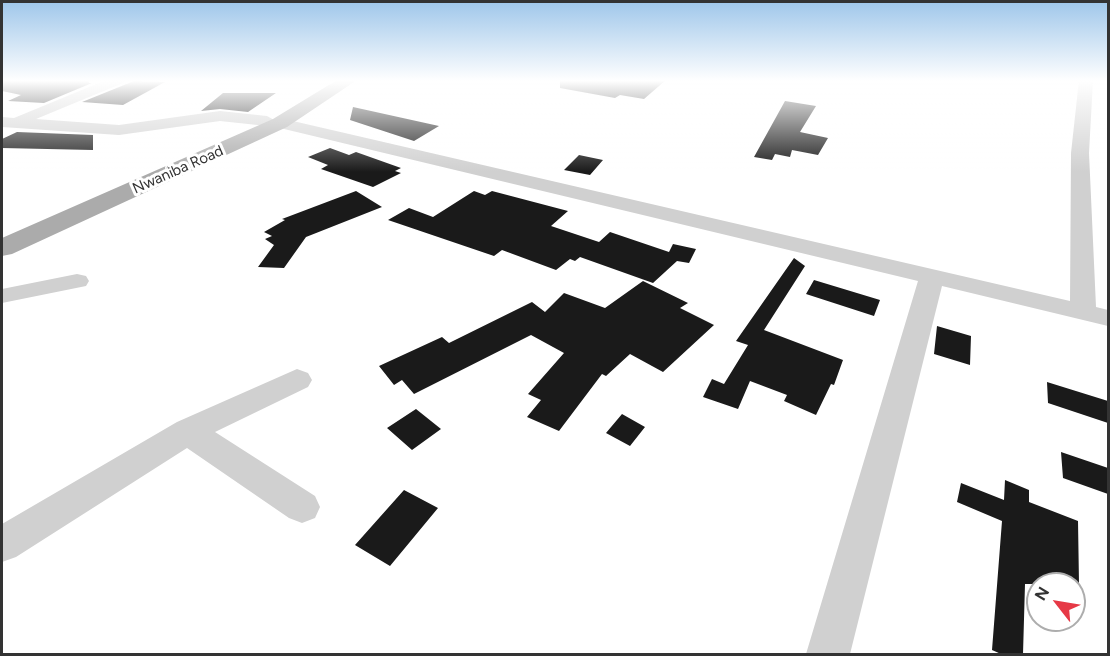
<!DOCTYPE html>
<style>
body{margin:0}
#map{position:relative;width:1110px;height:656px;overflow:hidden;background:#fff;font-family:Figtree,sans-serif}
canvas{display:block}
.frame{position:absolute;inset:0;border:3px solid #333;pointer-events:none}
.north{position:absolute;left:1026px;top:572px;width:60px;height:60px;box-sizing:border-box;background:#fff;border:2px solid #adadad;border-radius:50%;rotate:301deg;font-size:16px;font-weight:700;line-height:24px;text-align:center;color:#333}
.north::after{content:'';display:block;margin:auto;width:21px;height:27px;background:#e63946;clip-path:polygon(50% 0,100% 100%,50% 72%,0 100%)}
</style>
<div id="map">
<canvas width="1110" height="656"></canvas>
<div class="frame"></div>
<div class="north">N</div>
</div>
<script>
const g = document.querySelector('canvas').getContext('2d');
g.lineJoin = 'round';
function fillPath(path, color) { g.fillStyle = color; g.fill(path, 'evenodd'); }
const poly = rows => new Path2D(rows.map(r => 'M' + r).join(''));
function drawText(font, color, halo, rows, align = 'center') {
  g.font = font + ' Figtree,sans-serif'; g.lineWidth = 6; g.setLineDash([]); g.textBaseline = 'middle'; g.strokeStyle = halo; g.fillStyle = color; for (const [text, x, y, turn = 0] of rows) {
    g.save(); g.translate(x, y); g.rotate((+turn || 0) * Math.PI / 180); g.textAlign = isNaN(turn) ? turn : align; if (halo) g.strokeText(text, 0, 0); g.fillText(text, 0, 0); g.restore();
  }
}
const building = poly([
 [2,80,88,80,89,83,92,83,44,103,8,101,21,95,2,91],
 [560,80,666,80,644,99,620,95,615,98,560,88],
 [134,81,165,82,123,105,82,102],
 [223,93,276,93,248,112,220,109,201,111],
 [785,101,816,106,800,132,828,138,818,155,792,150,790,157,775,154,772,160,754,157],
 [353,107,439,126,414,141,350,120],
 [17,132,93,135,93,150,2,148,2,139],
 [330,148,349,155,356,152,401,168,395,171,401,173,373,187,321,169,328,165,308,157],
 [579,155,603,160,590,175,564,170],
 [356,191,382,207,306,237,284,268,258,267,274,245,265,239,272,236,264,232,285,220,282,219],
 [474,191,485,195,492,191,568,211,551,226,599,242,610,232,669,252,673,244,696,249,689,263,677,261,653,283,580,257,575,261,570,259,556,270,502,250,494,256,388,220,409,208,433,217],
 [794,258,805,266,764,330,843,360,834,385,831,384,816,415,784,401,787,395,750,381,738,409,703,397,712,379,724,384,748,345,736,341],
 [814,280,880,300,874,316,806,294],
 [643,281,688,303,680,308,714,325,663,372,630,354,606,376,602,374,559,431,527,417,541,400,528,394,564,353,531,335,414,394,402,380,394,385,379,366,442,337,449,343,532,302,545,312,564,293,605,308],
 [937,326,971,336,970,365,934,354],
 [1047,382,1108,401,1108,423,1048,403],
 [416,409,441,429,412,450,387,428],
 [622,414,645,427,630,446,606,433],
 [1061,452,1108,468,1108,494,1063,478],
 [1005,480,1029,490,1029,502,1078,521,1079,584,1025,584,1023,654,1001,654,992,650,1002,521,957,502,961,483,1004,500],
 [404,490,438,508,390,566,355,545]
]);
const minor = poly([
 [106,80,125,80,123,83,36,119,119,125,220,111,267,116,274,120,280,118,1070,301,1071,153,1079,80,1093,80,1089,153,1096,307,1108,310,1108,326,942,286,850,654,806,654,918,281,280,128,273,124,267,126,220,121,119,135,2,127,2,117,14,118,106,80],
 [77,274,86,276,89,281,86,286,2,303,2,289,77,274],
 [297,369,308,373,312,380,308,387,215,432,315,496,320,507,315,518,302,523,289,518,187,448,16,557,2,562,2,524,177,422,297,369]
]);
const major = poly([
 [337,80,357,80,287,127,12,254,2,256,2,238,273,119,337,80]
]);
const farStreetnames = [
 ["Nwaniba Road",178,170,-24]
];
fillPath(building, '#1a1a1a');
fillPath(minor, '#d0d0d0');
fillPath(major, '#ababab');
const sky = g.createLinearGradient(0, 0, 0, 172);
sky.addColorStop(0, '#9ec6ea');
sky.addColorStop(0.47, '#fff');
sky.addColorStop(1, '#ffffff00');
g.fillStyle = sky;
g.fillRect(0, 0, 1110, 172);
drawText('15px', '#333', '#fff', farStreetnames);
</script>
